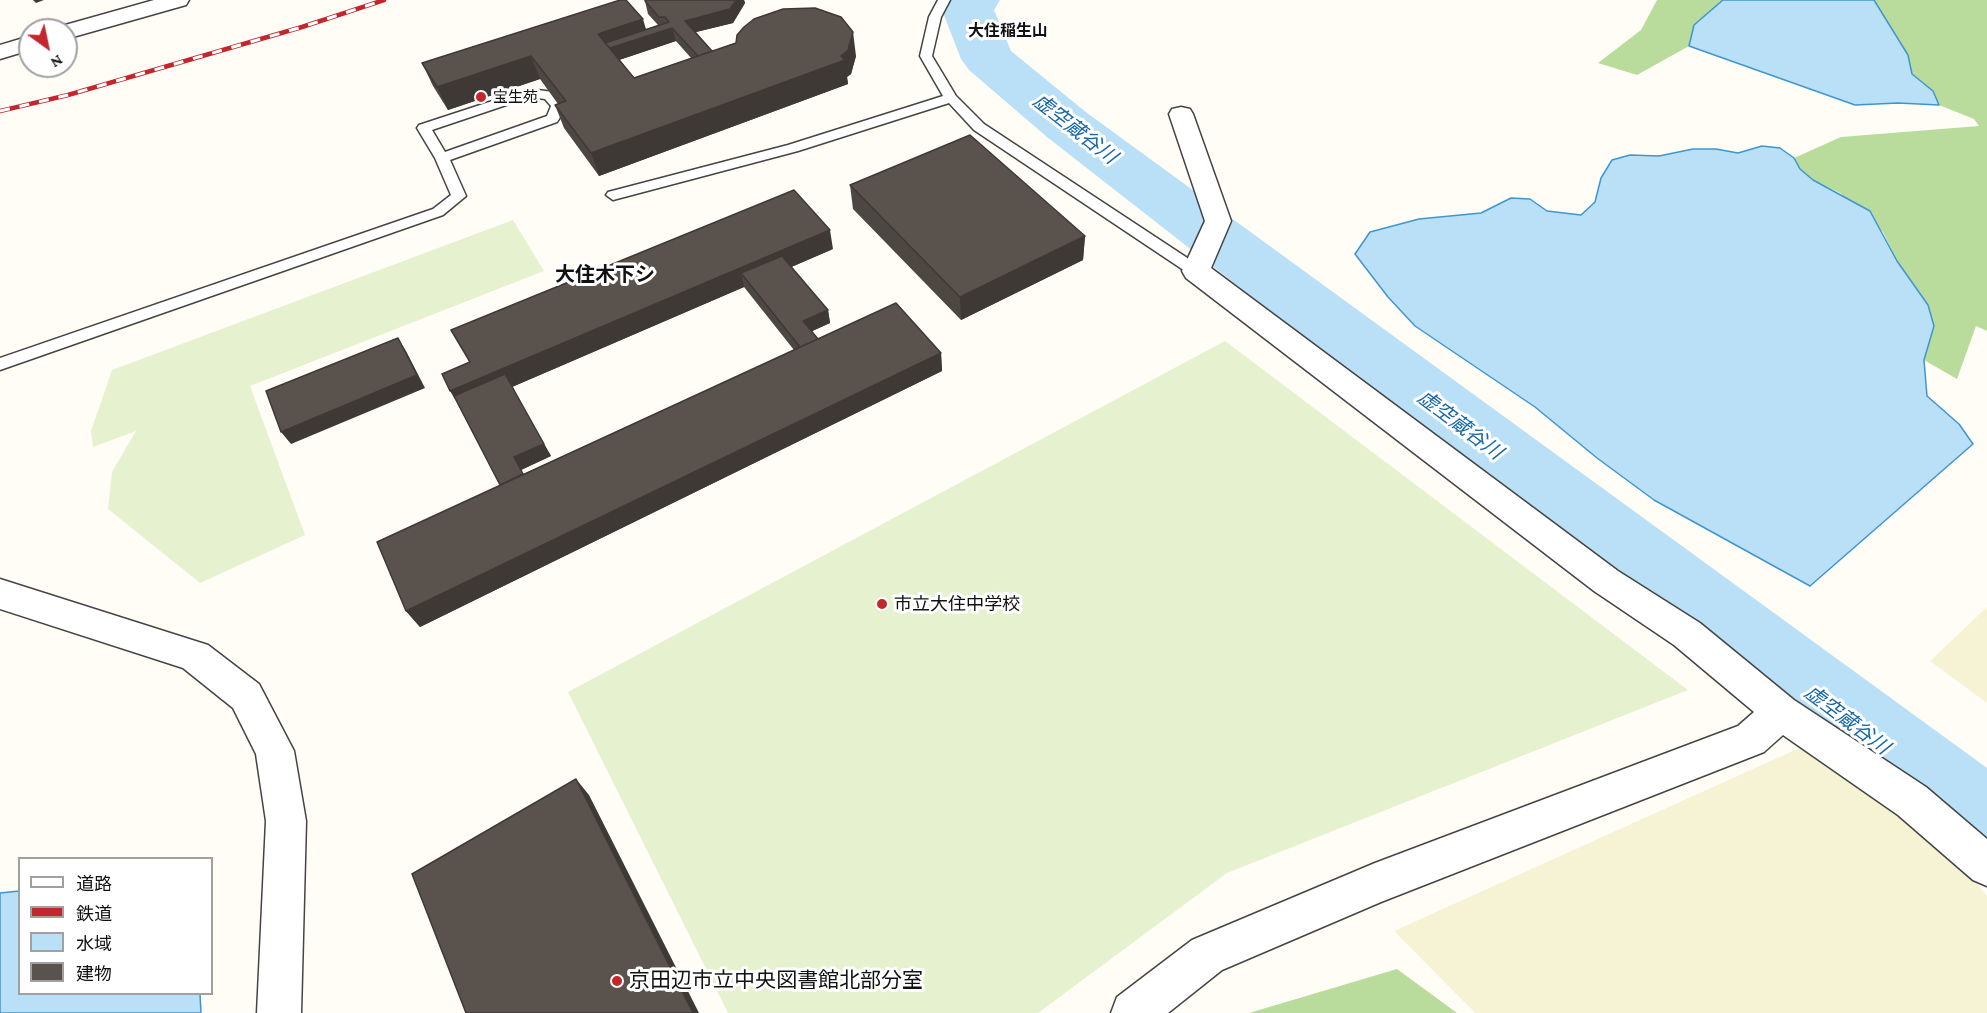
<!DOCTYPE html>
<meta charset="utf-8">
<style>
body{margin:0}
#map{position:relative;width:1987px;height:1013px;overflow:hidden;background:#fffdf5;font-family:"Crimson Pro","Noto Sans JP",serif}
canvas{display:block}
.legend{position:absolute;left:18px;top:857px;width:195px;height:138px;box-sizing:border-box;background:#fff;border:2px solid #a0a0a0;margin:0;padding:8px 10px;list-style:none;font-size:18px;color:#111}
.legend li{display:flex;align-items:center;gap:12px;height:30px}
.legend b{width:30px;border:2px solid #a0a0a0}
.north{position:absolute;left:18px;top:18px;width:60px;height:60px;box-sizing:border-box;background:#fff;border:2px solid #a0a0a0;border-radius:50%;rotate:147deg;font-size:16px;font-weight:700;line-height:24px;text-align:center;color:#111}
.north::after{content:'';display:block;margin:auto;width:21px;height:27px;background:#c4262e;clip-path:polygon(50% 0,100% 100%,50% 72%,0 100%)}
</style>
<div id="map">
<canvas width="1987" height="1013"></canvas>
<ul class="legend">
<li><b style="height:8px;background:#fff"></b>道路</li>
<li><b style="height:8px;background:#c4262e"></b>鉄道</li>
<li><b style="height:16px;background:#b9e0f7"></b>水域</li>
<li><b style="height:16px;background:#5a524d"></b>建物</li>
</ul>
<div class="north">N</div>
</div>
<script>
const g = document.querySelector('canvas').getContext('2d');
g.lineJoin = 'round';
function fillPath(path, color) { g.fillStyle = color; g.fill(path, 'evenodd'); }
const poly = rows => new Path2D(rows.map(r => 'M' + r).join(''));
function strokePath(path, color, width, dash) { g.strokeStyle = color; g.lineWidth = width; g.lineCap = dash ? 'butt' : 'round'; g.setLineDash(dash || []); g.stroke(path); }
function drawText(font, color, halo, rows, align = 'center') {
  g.font = font + ' "Crimson Pro","Noto Sans JP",serif'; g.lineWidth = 6; g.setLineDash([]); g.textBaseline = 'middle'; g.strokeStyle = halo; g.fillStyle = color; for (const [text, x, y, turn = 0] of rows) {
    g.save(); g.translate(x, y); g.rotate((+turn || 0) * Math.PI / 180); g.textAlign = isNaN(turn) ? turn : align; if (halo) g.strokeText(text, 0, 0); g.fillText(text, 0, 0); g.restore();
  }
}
const farmland = poly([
 [1987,607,1987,703,1930,661],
 [1815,741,1977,884,1987,896,1987,1013,1475,1013,1394,931]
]);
const forest = poly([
 [1657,0,1723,0,1694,25,1689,46,1637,75,1598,63,1641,30],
 [1874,0,1987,0,1987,331,1976,326,1957,379,1924,360,1934,326,1928,305,1897,261,1883,232,1840,193,1813,180,1800,169,1794,158,1841,137,1979,126,1974,119,1939,105,1933,91,1912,74,1908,55],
 [1397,969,1457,1013,1249,1013]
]);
const pitch = poly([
 [513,220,544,271,250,386,305,535,200,583,108,509,112,472,136,431,93,447,91,431,112,370],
 [1225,341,1688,690,1227,873,1038,1013,728,1013,568,692]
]);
const water = poly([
 [1723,0,1874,0,1908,55,1912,74,1933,91,1939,105,1898,103,1855,105,1689,46,1694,25,1723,0],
 [1762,146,1780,148,1794,158,1800,169,1813,180,1870,211,1897,261,1928,305,1934,326,1924,360,1927,396,1959,424,1973,444,1810,586,1654,500,1597,458,1535,407,1415,326,1388,297,1355,254,1370,232,1419,219,1481,213,1511,198,1530,199,1547,211,1581,215,1595,202,1601,178,1612,160,1630,155,1659,156,1693,149,1716,149,1738,153,1762,146],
 [19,891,20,994,200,994,201,1013,0,1013,0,893,19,891]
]);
const river = poly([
 [949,0,1000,0,994,10,1011,51,1087,113,1987,768,1987,873,1954,859,1930,837,1312,344,1047,137,969,70,961,59,942,10,949,0]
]);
const service = poly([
 [938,0,950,0,941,17,932,56,956,96,984,124,1201,267,1204,271,1201,275,1191,275,974,130,949,103,798,151,613,200,606,195,608,192,788,145,943,96,920,56,929,17,938,0],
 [529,89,554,92,565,106,559,119,557,122,450,160,466,196,443,215,0,370,0,358,433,209,451,195,435,158,417,128,419,125,529,89],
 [530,97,545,99,551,106,547,116,445,152,432,130,530,97]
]);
const minor = poly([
 [154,0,189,0,186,5,66,39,66,30,56,30,58,27,154,0],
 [30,36,30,50,0,59,0,45,30,36],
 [1181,107,1190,109,1193,114,1231,221,1211,268,1618,571,1700,623,1794,700,1926,787,1987,839,1987,886,1973,880,1898,815,1783,735,1764,752,1381,902,1222,970,1168,1013,1111,1013,1117,997,1192,940,1375,863,1738,726,1754,712,1674,645,1594,591,1186,278,1182,271,1205,221,1169,114,1172,109,1181,107],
 [0,579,208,645,259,684,294,751,306,821,301,1013,257,1013,266,821,256,754,233,708,183,668,0,609,0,579]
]);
const rail = poly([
 [0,111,68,95,302,27,384,0]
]);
const wall = poly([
 [645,0,744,0,745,3,733,23,696,32,712,51,856,56,851,74,847,77,848,84,599,176,564,128,555,105,558,104,540,79,448,110,433,86,422,63,646,30,658,25,648,14,645,1],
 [676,41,691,58,634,78,619,60],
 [850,185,1085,236,1083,260,961,320,853,209],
 [833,249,791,267,828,310,830,323,812,331,818,339,941,353,942,371,420,627,406,611,500,485,442,374,470,362,451,330],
 [744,287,794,350,524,474,521,470,551,456,512,387]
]);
const shadedWall = poly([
 [33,0,44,0,36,3],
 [736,0,744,0,745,3,733,23,688,34,685,21],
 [643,19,648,36,672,28,676,41,610,63,598,34],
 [853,32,856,56,851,74,847,77,848,84,599,176,591,153,841,56],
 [531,56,540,79,448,110,437,87],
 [830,230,833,249,750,285,741,273,744,287,461,409,450,391],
 [1085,236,1083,260,961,320,960,297],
 [828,310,830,323,806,334,803,321],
 [398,338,406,351,425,388,291,444,281,432],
 [941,353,942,371,420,627,406,611],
 [544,444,551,456,521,470,514,457],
 [576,779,589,795,699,1013,693,1013]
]);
const building = poly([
 [620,0,626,0,643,19,598,34,634,78,736,43,737,35,744,27,754,19,783,9,815,8,841,17,853,32,848,50,841,56,845,60,591,153,555,105,566,101,531,56,437,87,422,63,620,0],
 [645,0,736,0,730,9,685,21,712,51,698,56,672,28,610,48,605,43,669,22,665,17,659,17,645,1,645,0],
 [970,135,1085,236,960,297,850,185,970,135],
 [794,190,830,230,450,391,442,374,470,362,451,330,794,190],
 [782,256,828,310,803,321,818,339,800,347,741,273,782,256],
 [896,303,941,353,406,611,377,542,896,303],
 [398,338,417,375,281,432,266,391,398,338],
 [505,374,544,444,514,457,523,474,500,485,454,396,505,374],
 [576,779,693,1013,466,1013,412,874,576,779]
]);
const markers = [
 [481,97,6,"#c4262e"],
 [882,604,6,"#c4262e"],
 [617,981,6,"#c4262e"]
];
const farPoinames = [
 ["宝生苑",493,97]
];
const farNeighbourhoodnames = [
 ["大住稲生山",1008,31]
];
const poiNames = [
 ["市立大住中学校",894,604]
];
const waterNames = [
 ["虚空蔵谷川",1075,129,38],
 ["虚空蔵谷川",1460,425,37],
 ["虚空蔵谷川",1847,720,37]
];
const neighbourhoodNames = [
 ["大住木下シ",605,275]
];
const nearPoinames = [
 ["京田辺市立中央図書館北部分室",629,981]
];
fillPath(farmland, '#f6f3d4');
fillPath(forest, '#b9dc9c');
fillPath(pitch, '#e6f2cf');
fillPath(water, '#b9e0f7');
strokePath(water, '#3f96cf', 1.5);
fillPath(river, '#b9e0f7');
strokePath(service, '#444', 3);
strokePath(minor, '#444', 3);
fillPath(service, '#fff');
fillPath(minor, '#fff');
strokePath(rail, '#c4262e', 4.5);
strokePath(rail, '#fff', 3, [10]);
fillPath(wall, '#4d4742');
fillPath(shadedWall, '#3f3936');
fillPath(building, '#5a524d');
strokePath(building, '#3f3936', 1.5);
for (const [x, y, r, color] of markers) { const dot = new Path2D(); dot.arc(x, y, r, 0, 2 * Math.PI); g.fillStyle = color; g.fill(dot); strokePath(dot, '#fff', 2); }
drawText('15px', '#111', '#fff', farPoinames, 'left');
drawText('bold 16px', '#111', '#fff', farNeighbourhoodnames);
drawText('18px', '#111', '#fff', poiNames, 'left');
drawText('italic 20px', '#1768a6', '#fff', waterNames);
drawText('bold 20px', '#111', '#fff', neighbourhoodNames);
drawText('21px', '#111', '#fff', nearPoinames, 'left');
</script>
